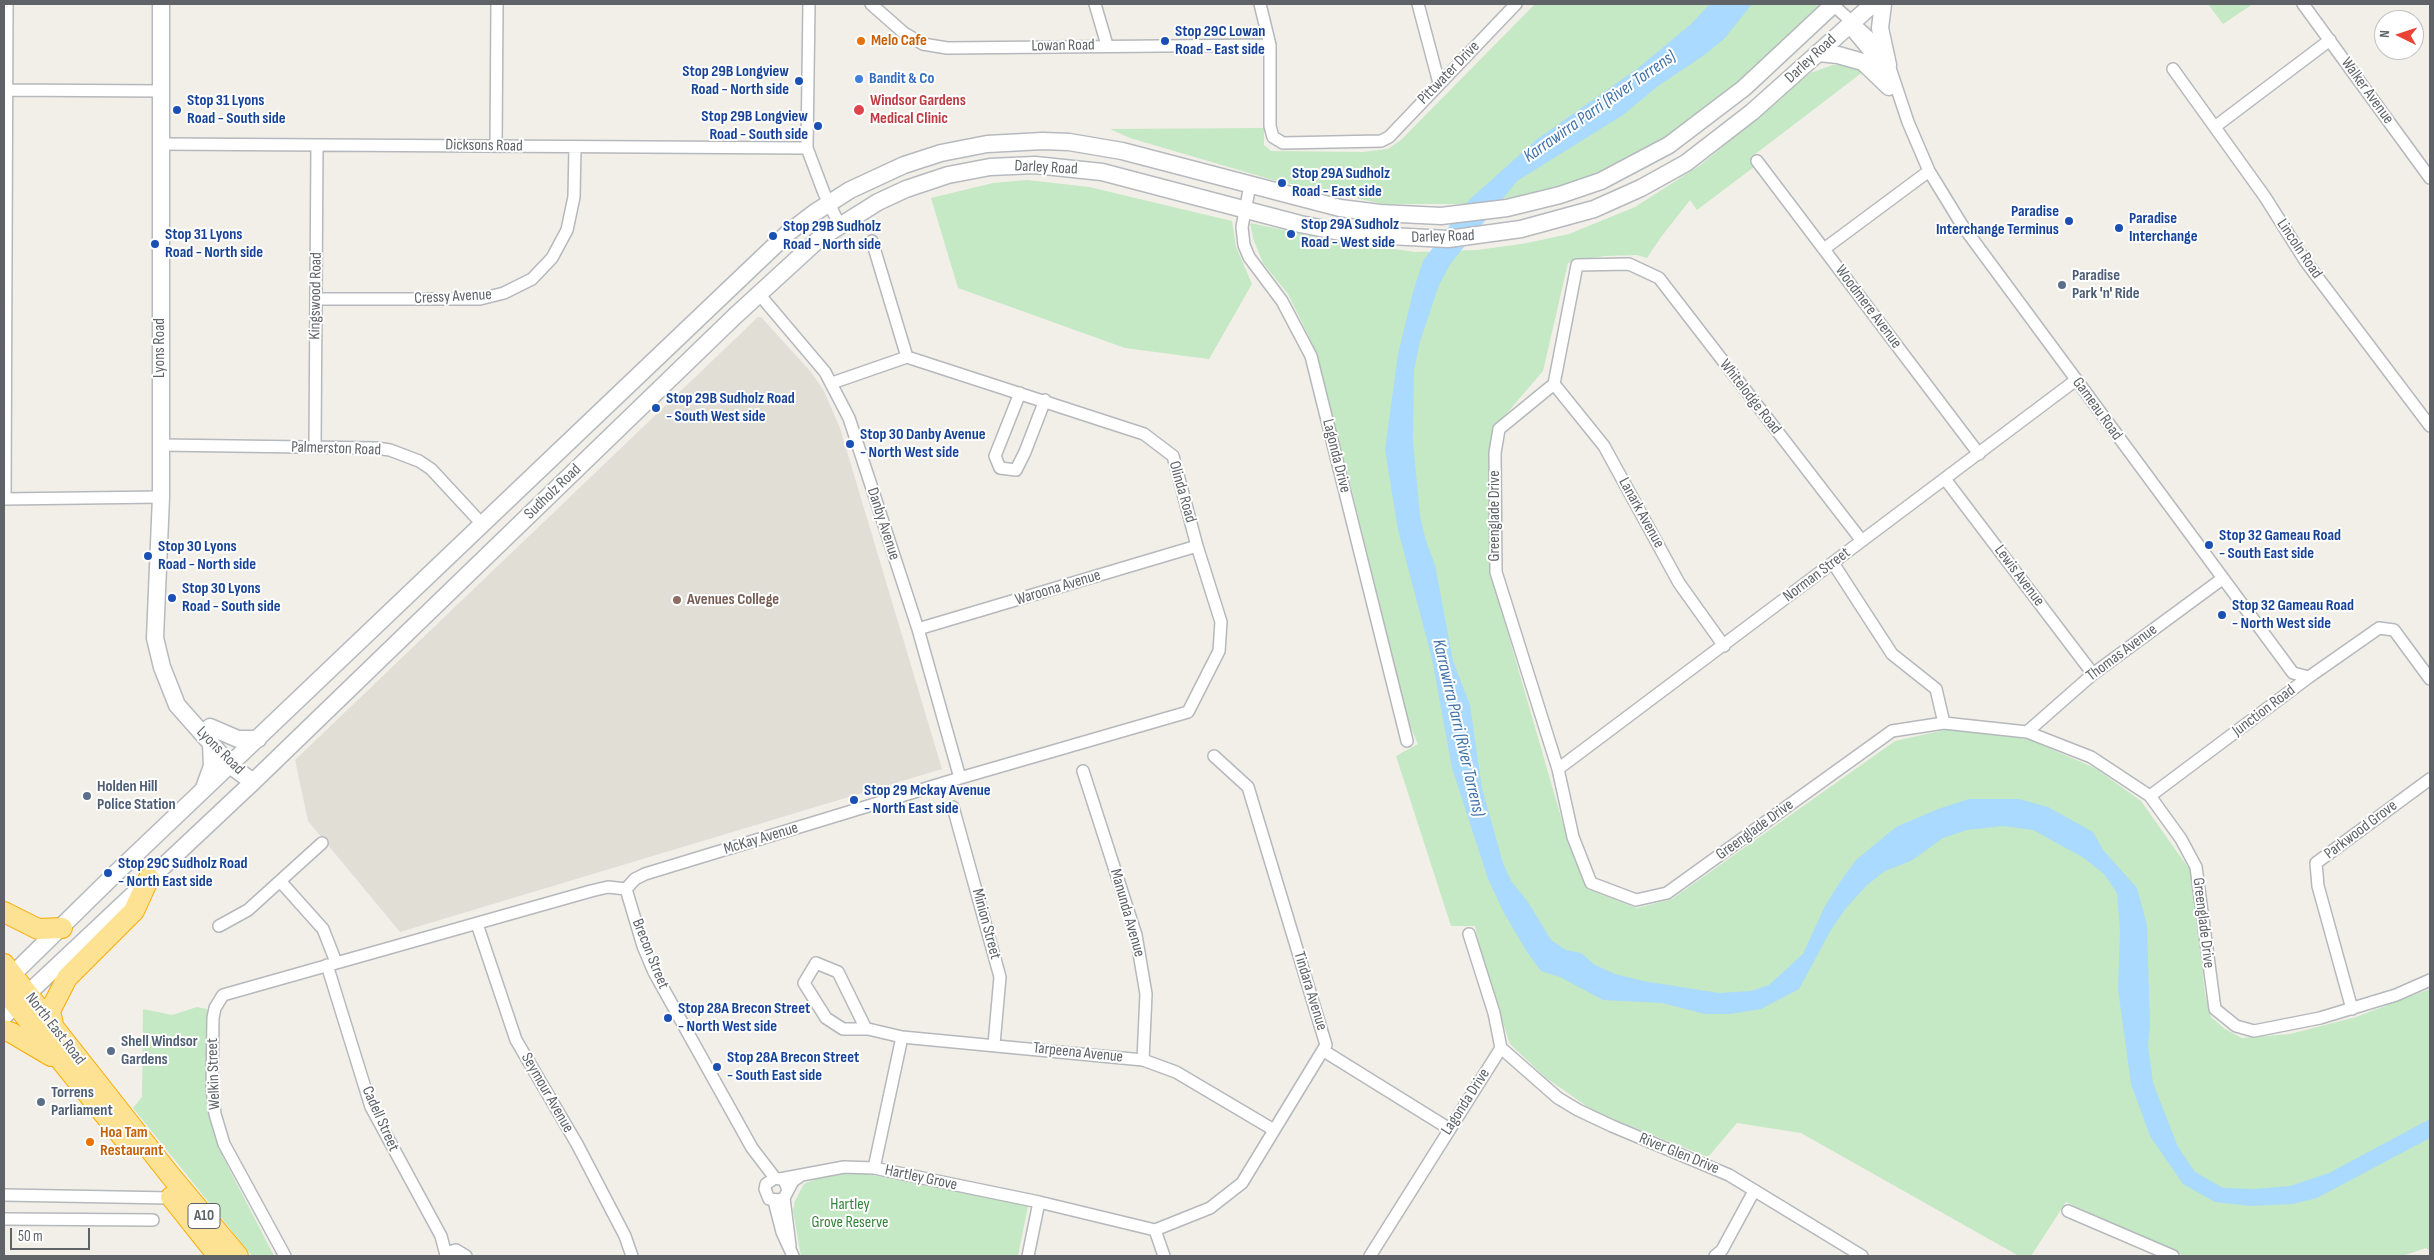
<!DOCTYPE html>
<style>
body{margin:0}
#map{position:relative;width:2434px;height:1260px;overflow:hidden;background:#f1efe8;font-family:"Sofia Sans Condensed",sans-serif}
canvas{display:block}
.frame{position:absolute;inset:0;border:5px solid #5f6368;pointer-events:none}
.north{position:absolute;left:2374px;top:10px;width:50px;height:50px;box-sizing:border-box;background:#fff;border:1px solid #bfc1c3;border-radius:50%;rotate:274deg;font-size:14px;font-weight:700;line-height:20px;text-align:center;color:#5f6368}
.north::after{content:'';display:block;margin:auto;width:18px;height:22px;background:#ea4335;clip-path:polygon(50% 0,100% 100%,50% 72%,0 100%)}
.scale{position:absolute;left:10px;top:1228px;width:80px;height:22px;box-sizing:border-box;border:2px solid #5f6368;border-top:0;padding-left:6px;font-size:15px;line-height:18px;white-space:nowrap;color:#5f6368;-webkit-text-stroke:4px #fff;paint-order:stroke}
</style>
<div id="map">
<canvas width="2434" height="1260"></canvas>
<div class="frame"></div>
<div class="north">N</div>
<div class="scale">50 m</div>
</div>
<script>
const g = document.querySelector('canvas').getContext('2d');
g.lineJoin = 'round';
function fillPath(path, color) { g.fillStyle = color; g.fill(path, 'evenodd'); }
const poly = rows => new Path2D(rows.map(r => 'M' + r).join(''));
function strokePath(path, color, width, dash) { g.strokeStyle = color; g.lineWidth = width; g.lineCap = dash ? 'butt' : 'round'; g.setLineDash(dash || []); g.stroke(path); }
function drawText(font, color, halo, rows, align = 'center') {
  g.font = font + ' "Sofia Sans Condensed",sans-serif'; g.lineWidth = 4; g.setLineDash([]); g.textBaseline = 'middle'; g.strokeStyle = halo; g.fillStyle = color; for (const [text, x, y, turn = 0] of rows) {
    g.save(); g.translate(x, y); g.rotate((+turn || 0) * Math.PI / 180); g.textAlign = isNaN(turn) ? turn : align; if (halo) g.strokeText(text, 0, 0); g.fillText(text, 0, 0); g.restore();
  }
}
const education = poly([
 [758,317,761,317,811,372,824,391,840,428,942,769,400,932,308,821,295,760]
]);
const green = poly([
 [1535,4,1826,4,1742,79,1673,133,1605,171,1544,192,1473,204,1383,204,1273,180,1130,138,1110,129,1264,128,1264,145,1271,151,1363,152,1388,149,1401,140],
 [2208,4,2253,4,2223,24],
 [1833,65,1852,65,1864,71,1758,152,1751,158,1754,167,1697,210,1690,200,1661,237,1647,258,1637,255,1604,256,1568,263,1543,371,1495,427,1490,456,1491,575,1567,838,1587,889,1637,908,1672,899,1895,741,1949,729,2028,739,2095,768,2141,801,2192,873,2205,994,2211,1017,2225,1029,2242,1038,2290,1034,2356,1017,2430,989,2430,1251,2426,1248,2402,1256,2184,1256,2066,1202,2031,1256,2019,1256,1801,1133,1737,1123,1708,1157,1595,1112,1545,1077,1510,1044,1484,966,1475,926,1451,926,1396,756,1418,744,1409,724,1348,474,1312,343,1288,294,1263,263,1254,241,1250,223,1331,240,1415,252,1477,250,1522,244,1569,234,1635,207,1702,164,1810,73],
 [1027,180,1089,187,1232,221,1236,247,1252,284,1209,359,1125,348,958,288,931,198,993,183],
 [197,1007,207,1009,207,1085,215,1132,223,1157,274,1256,252,1256,133,1108,142,1097,143,1009,172,1015],
 [853,1171,1028,1206,1018,1256,801,1256,793,1211,795,1201,804,1184,823,1175]
]);
const water = poly([
 [1710,4,1752,4,1724,39,1703,56,1658,86,1623,115,1517,181,1451,263,1439,285,1420,341,1414,370,1413,441,1420,516,1426,541,1435,565,1453,661,1470,705,1482,788,1503,863,1511,881,1528,902,1551,940,1566,950,1581,953,1595,965,1615,974,1643,981,1719,993,1751,991,1769,985,1803,954,1825,906,1840,882,1856,860,1896,827,1938,809,1969,799,2019,799,2048,807,2093,832,2103,850,2137,888,2147,925,2150,1026,2148,1046,2153,1083,2178,1147,2195,1172,2223,1188,2255,1189,2290,1186,2329,1173,2430,1119,2430,1138,2317,1198,2292,1204,2251,1206,2215,1202,2183,1184,2150,1136,2131,1084,2118,989,2120,930,2117,893,2104,874,2084,858,2033,830,2003,826,1967,830,1943,838,1911,861,1885,871,1867,885,1847,907,1832,928,1799,989,1761,1009,1729,1014,1705,1014,1662,1003,1603,1000,1560,977,1541,971,1527,952,1504,913,1488,879,1452,768,1432,659,1398,530,1385,450,1398,354,1413,292,1423,261,1468,201,1536,140,1638,68,1690,25]
]);
const street = poly([
 [809,4,807,148,824,193,839,224],
 [871,4,904,33,923,44,947,48,1270,45],
 [1095,4,1107,45],
 [1260,4,1270,45,1270,126,1273,137,1283,143,1381,141,1389,137,1516,4],
 [1418,4,1439,83],
 [2303,4,2430,178],
 [1833,5,1868,36,1884,57,1890,68,1908,122,1929,171,1962,225,2293,673,2309,677],
 [1848,26,1873,56,1885,78],
 [2173,69,2265,197,2306,262,2430,426],
 [4,90,161,91],
 [2216,126,2330,40],
 [161,144,807,148],
 [496,146,497,4],
 [1757,161,1979,454],
 [1250,185,1242,227,1244,245,1249,257,1282,301,1311,356,1407,741],
 [872,241,907,357],
 [1824,249,1929,171],
 [759,294,825,372,849,418,918,629,960,778],
 [316,299,480,299,504,293,532,279,552,258,567,230,574,197,575,147],
 [1554,384,1604,446,1679,583,1724,646],
 [1020,393,995,456,1000,468,1016,470,1025,452,1045,400],
 [161,445,376,448,390,450,419,461,431,469,483,525],
 [315,447,317,145],
 [1945,479,2093,674],
 [4,499,161,497],
 [5,499,7,4],
 [1862,541,1659,278,1629,264,1577,265,1554,384,1499,429,1495,453,1496,572,1558,769,1573,837,1591,883,1636,900,1667,893,1892,731,1944,723,2027,732,2091,757,2150,796,2181,839,2196,867,2215,1009,2236,1026,2254,1031,2320,1018,2396,995,2430,980],
 [1833,563,1892,654,1936,689,1944,723],
 [918,629,1197,546],
 [2027,732,2093,674,2222,579],
 [1558,769,2076,380],
 [1083,771,1136,935,1146,994,1143,1060],
 [2150,796,2309,677,2379,628,2394,630,2430,679],
 [953,807,1000,977,994,1044],
 [280,881,322,843],
 [626,889,635,879,645,874,960,778,1188,712,1219,651,1221,622,1197,546,1173,456,1144,434,907,357,832,383],
 [626,889,643,946,654,972,752,1148,775,1178],
 [477,924,516,1040,577,1144,625,1236,632,1256],
 [219,926,248,910,280,881,323,929,336,962],
 [327,965,371,1107,441,1236,446,1255],
 [2352,1009,2318,886,2316,863,2430,779],
 [866,1029,838,972,816,963,804,983,826,1018,843,1029,868,1029,902,1037,1143,1060,1176,1072,1274,1130],
 [1501,1048,1558,1098,1578,1110,1612,1126,1729,1175,1862,1256],
 [1324,1051,1448,1128],
 [874,1168,902,1037],
 [780,1179,844,1167,874,1168,1039,1202,1155,1230,1210,1208,1242,1183,1326,1045,1248,787,1214,756],
 [788,1190,784,1180,775,1178,766,1184,765,1189,769,1199,780,1200,784,1198,793,1181,802,1175],
 [4,1195,171,1198],
 [784,1198,790,1246],
 [774,1201,782,1232,793,1256],
 [2068,1211,2173,1256],
 [4,1219,153,1220],
 [1155,1230,1164,1256],
 [285,1256,224,1144,215,1114,212,1088,213,1018,215,1008,223,995,591,891,608,887,626,889],
 [446,1256,449,1252,456,1250,466,1256],
 [1028,1256,1039,1202],
 [1370,1256,1501,1048,1494,1013,1469,934],
 [1715,1256,1722,1250,1754,1191]
]);
const secondary = poly([
 [161,4,161,497,155,638,162,667,177,705,230,765,253,782],
 [1883,4,1880,28,1888,65],
 [1819,53,1838,55,1863,62,1889,87],
 [210,727,238,739,258,739],
 [204,788,212,766,211,743],
 [4,983,116,873,788,233,814,213,850,190,904,165,941,153,987,144,1043,141,1069,142,1122,151,1340,208,1380,213,1441,216,1507,208,1560,195,1601,181,1669,145,1744,88,1834,4],
 [4,1016,253,782,735,316,819,239,878,202,906,189,948,175,990,167,1035,165,1102,172,1300,224,1350,234,1448,239,1521,229,1594,209,1641,188,1686,163,1752,112,1873,4]
]);
const highway = poly([
 [4,912,38,929,62,928],
 [4,964,170,1175,238,1256],
 [4,990,125,1140],
 [54,1029,50,1011,67,978,134,911,149,878],
 [4,1030,12,1033,51,1056],
 [171,1197,218,1256]
]);
const markers = [
 [861,41,5,"#e8710a"],
 [1165,41,5,"#1a4fb4"],
 [859,79,5,"#3f7fe0"],
 [799,81,5,"#1a4fb4"],
 [177,110,5,"#1a4fb4"],
 [859,110,6,"#e0444e"],
 [818,126,5,"#1a4fb4"],
 [1282,183,5,"#1a4fb4"],
 [2069,221,5,"#1a4fb4"],
 [2119,228,5,"#1a4fb4"],
 [1291,234,5,"#1a4fb4"],
 [773,236,5,"#1a4fb4"],
 [155,244,5,"#1a4fb4"],
 [2062,285,5,"#5c6f8a"],
 [656,408,5,"#1a4fb4"],
 [850,444,5,"#1a4fb4"],
 [2209,545,5,"#1a4fb4"],
 [148,556,5,"#1a4fb4"],
 [172,598,5,"#1a4fb4"],
 [677,600,5,"#8d6e63"],
 [2222,615,5,"#1a4fb4"],
 [87,796,5,"#5c6f8a"],
 [854,800,5,"#1a4fb4"],
 [108,873,5,"#1a4fb4"],
 [668,1018,5,"#1a4fb4"],
 [111,1051,5,"#5c6f8a"],
 [717,1067,5,"#1a4fb4"],
 [41,1102,5,"#5c6f8a"],
 [90,1142,5,"#e8710a"]
];
const shields = [
 [204,1216,32]
];
const shieldNames = [
 ["A10",204,1216]
];
const transitNames = [
 ["Stop 29C Lowan",1175,32],
 ["Road - East side",1175,50],
 ["Stop 29B Longview",789,72,"right"],
 ["Road - North side",789,90,"right"],
 ["Stop 31 Lyons",187,101],
 ["Road - South side",187,119],
 ["Stop 29B Longview",808,117,"right"],
 ["Road - South side",808,135,"right"],
 ["Stop 29A Sudholz",1292,174],
 ["Road - East side",1292,192],
 ["Paradise",2059,212,"right"],
 ["Interchange Terminus",2059,230,"right"],
 ["Paradise",2129,219],
 ["Interchange",2129,237],
 ["Stop 29A Sudholz",1301,225],
 ["Road - West side",1301,243],
 ["Stop 29B Sudholz",783,227],
 ["Road - North side",783,245],
 ["Stop 31 Lyons",165,235],
 ["Road - North side",165,253],
 ["Stop 29B Sudholz Road",666,399],
 ["- South West side",666,417],
 ["Stop 30 Danby Avenue",860,435],
 ["- North West side",860,453],
 ["Stop 32 Gameau Road",2219,536],
 ["- South East side",2219,554],
 ["Stop 30 Lyons",158,547],
 ["Road - North side",158,565],
 ["Stop 30 Lyons",182,589],
 ["Road - South side",182,607],
 ["Stop 32 Gameau Road",2232,606],
 ["- North West side",2232,624],
 ["Stop 29 Mckay Avenue",864,791],
 ["- North East side",864,809],
 ["Stop 29C Sudholz Road",118,864],
 ["- North East side",118,882],
 ["Stop 28A Brecon Street",678,1009],
 ["- North West side",678,1027],
 ["Stop 28A Brecon Street",727,1058],
 ["- South East side",727,1076]
];
const foodNames = [
 ["Melo Cafe",871,41],
 ["Hoa Tam",100,1133],
 ["Restaurant",100,1151]
];
const streetNames = [
 ["Lowan Road",1063,46,-1],
 ["Darley Road",1811,59,-43],
 ["Pittwater Drive",1449,73,-46],
 ["Walker Avenue",2367,91,54],
 ["Dicksons Road",484,146,1],
 ["Darley Road",1046,168,3],
 ["Darley Road",1443,237,-2],
 ["Lincoln Road",2299,249,56],
 ["Kingswood Road",316,296,-89],
 ["Cressy Avenue",453,297,-3],
 ["Woodmere Avenue",1868,307,53],
 ["Lyons Road",160,348,-90],
 ["Whitelodge Road",1750,397,52],
 ["Gameau Road",2097,409,54],
 ["Palmerston Road",336,449,2],
 ["Lagonda Drive",1336,456,76],
 ["Sudholz Road",553,492,-44],
 ["Olinda Road",1182,492,74],
 ["Lanark Avenue",1641,513,61],
 ["Greenglade Drive",1495,516,-90],
 ["Danby Avenue",883,524,72],
 ["Norman Street",1817,575,-37],
 ["Lewis Avenue",2019,576,53],
 ["Waroona Avenue",1058,588,-17],
 ["Thomas Avenue",2122,653,-37],
 ["Junction Road",2264,711,-37],
 ["Lyons Road",220,751,45],
 ["Greenglade Drive",1755,830,-36],
 ["Parkwood Grove",2361,830,-37],
 ["McKay Avenue",761,839,-17],
 ["Manunda Avenue",1127,913,74],
 ["Greenglade Drive",2203,923,83],
 ["Minion Street",986,924,75],
 ["Brecon Street",650,954,68],
 ["Tindara Avenue",1310,991,73],
 ["North East Road",55,1029,52],
 ["Tarpeena Avenue",1078,1053,6],
 ["Welkin Street",214,1074,-92],
 ["Seymour Avenue",547,1093,60],
 ["Lagonda Drive",1466,1102,-57],
 ["Cadell Street",380,1119,66],
 ["River Glen Drive",1679,1154,22],
 ["Hartley Grove",921,1178,12]
];
const shopNames = [
 ["Bandit & Co",869,79]
];
const healthNames = [
 ["Windsor Gardens",870,101],
 ["Medical Clinic",870,119]
];
const serviceNames = [
 ["Paradise",2072,276],
 ["Park 'n' Ride",2072,294],
 ["Holden Hill",97,787],
 ["Police Station",97,805],
 ["Shell Windsor",121,1042],
 ["Gardens",121,1060],
 ["Torrens",51,1093],
 ["Parliament",51,1111]
];
const educationNames = [
 ["Avenues College",687,600]
];
const parkNames = [
 ["Hartley",850,1205],
 ["Grove Reserve",850,1223]
];
const waterNames = [
 ["Karrawirra Parri (River Torrens)",1600,107,-35],
 ["Karrawirra Parri (River Torrens)",1458,728,77]
];
fillPath(education, '#e1ded6');
fillPath(green, '#c5e8c5');
fillPath(water, '#aadaff');
strokePath(street, '#b5b8bc', 14);
strokePath(secondary, '#b6babf', 19);
strokePath(highway, '#f9ab00', 22);
strokePath(street, '#fff', 11);
strokePath(secondary, '#fff', 16);
strokePath(highway, '#fde293', 20);
for (const [x, y, r, color] of markers) { const dot = new Path2D(); dot.arc(x, y, r, 0, 2 * Math.PI); g.fillStyle = color; g.fill(dot); strokePath(dot, '#fff', 2); }
for (const [x, y, w] of shields) { const box = new Path2D(); box.roundRect(x - w / 2, y - 12.5, w, 25, 4); g.fillStyle = '#fff'; g.fill(box); strokePath(box, '#5f6368', 1); }
drawText('bold 15px', '#5f6368', null, shieldNames);
drawText('bold 16px', '#164399', '#fff', transitNames, 'left');
drawText('bold 16px', '#c56008', '#fff', foodNames, 'left');
drawText('16px', '#5f6368', '#fff', streetNames);
drawText('bold 16px', '#366cbe', '#fff', shopNames, 'left');
drawText('bold 16px', '#be3a42', '#fff', healthNames, 'left');
drawText('bold 16px', '#4e5e75', '#fff', serviceNames, 'left');
drawText('bold 16px', '#785e54', '#fff', educationNames, 'left');
drawText('16px', '#348238', '#fff', parkNames);
drawText('italic 18px', '#4174aa', '#fff', waterNames);
</script>
